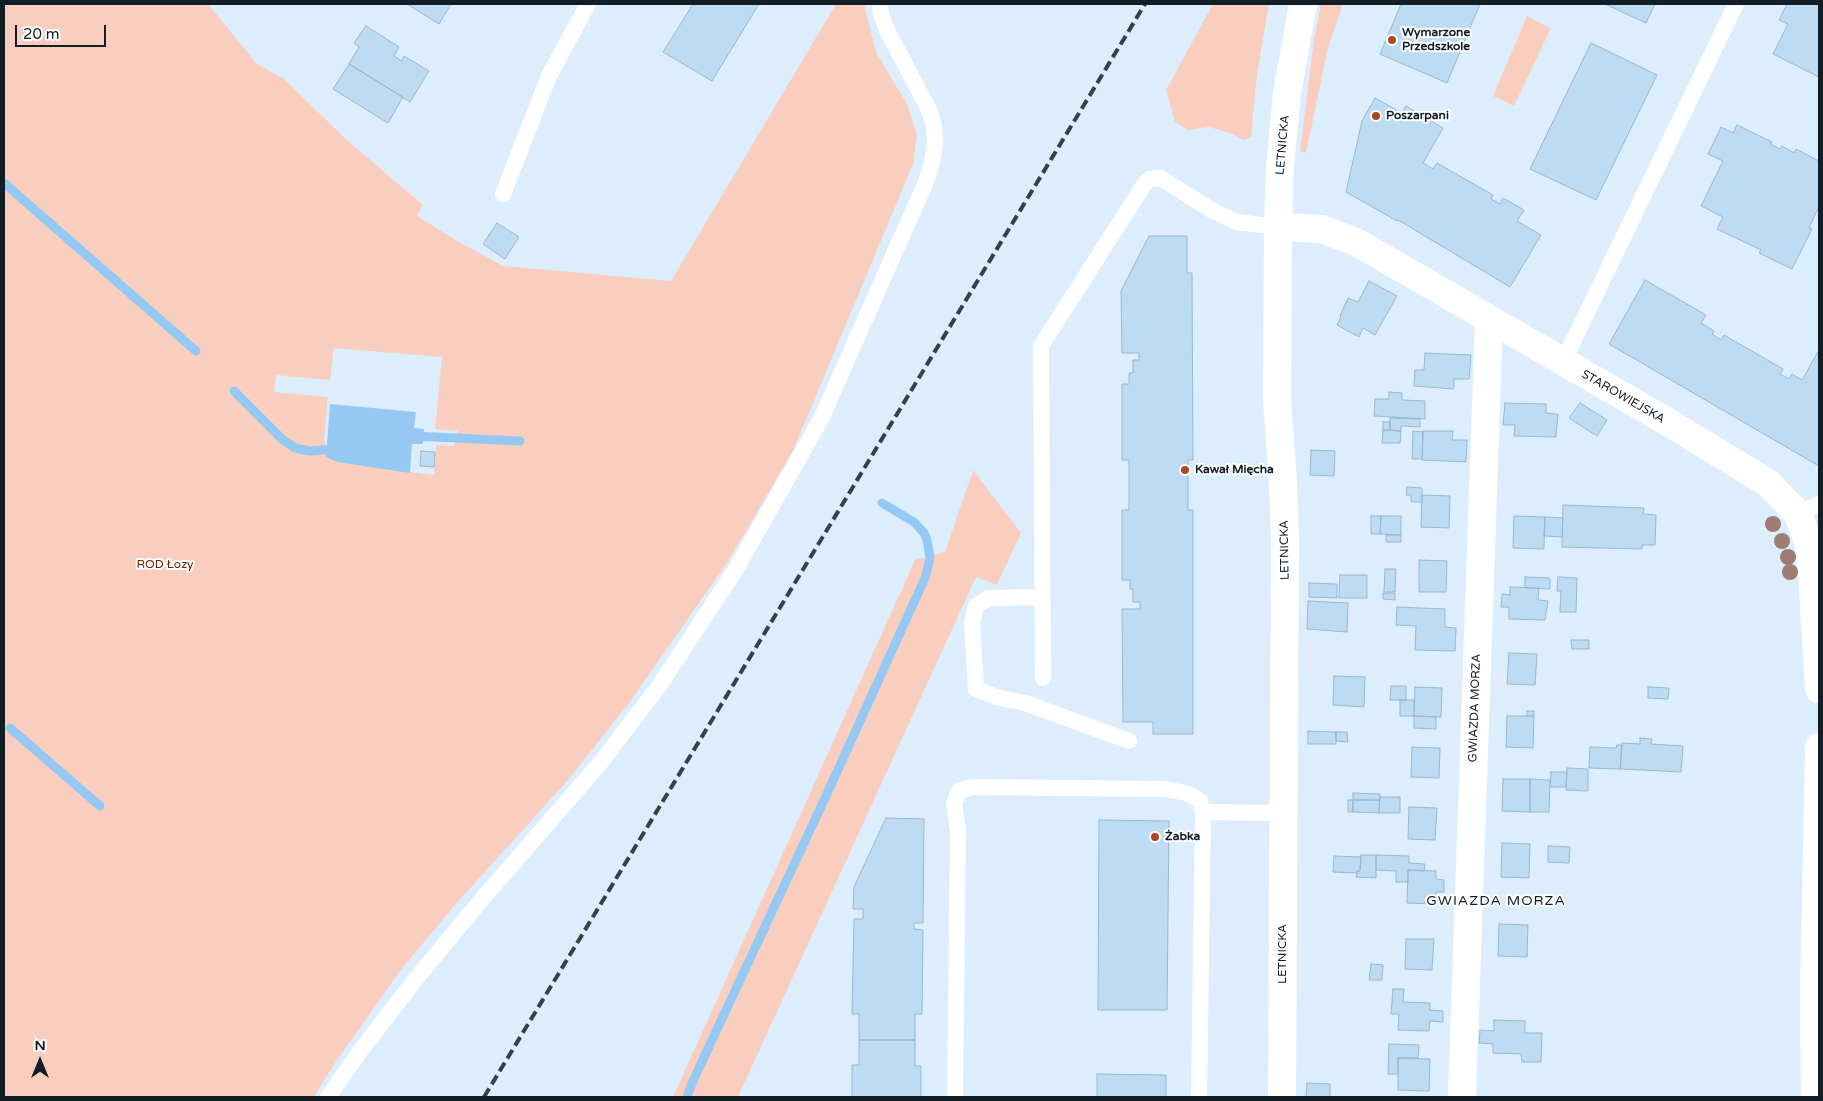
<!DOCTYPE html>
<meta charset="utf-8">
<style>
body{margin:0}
#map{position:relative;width:1823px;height:1101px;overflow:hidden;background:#dceefd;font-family:"Varela Round",sans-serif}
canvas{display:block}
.frame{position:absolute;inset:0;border:5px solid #121d26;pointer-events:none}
.north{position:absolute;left:15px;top:1036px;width:50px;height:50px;-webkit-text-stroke:4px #fff;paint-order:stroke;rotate:0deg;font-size:14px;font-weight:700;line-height:20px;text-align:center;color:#121d26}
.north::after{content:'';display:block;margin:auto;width:18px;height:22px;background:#121d26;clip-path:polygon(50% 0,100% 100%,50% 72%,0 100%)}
.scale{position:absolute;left:15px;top:25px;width:91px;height:22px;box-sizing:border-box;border:2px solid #121d26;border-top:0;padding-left:6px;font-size:15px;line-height:18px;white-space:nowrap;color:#121d26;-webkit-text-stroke:4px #fff;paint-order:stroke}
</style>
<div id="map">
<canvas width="1823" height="1101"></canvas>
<div class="frame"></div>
<div class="north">N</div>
<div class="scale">20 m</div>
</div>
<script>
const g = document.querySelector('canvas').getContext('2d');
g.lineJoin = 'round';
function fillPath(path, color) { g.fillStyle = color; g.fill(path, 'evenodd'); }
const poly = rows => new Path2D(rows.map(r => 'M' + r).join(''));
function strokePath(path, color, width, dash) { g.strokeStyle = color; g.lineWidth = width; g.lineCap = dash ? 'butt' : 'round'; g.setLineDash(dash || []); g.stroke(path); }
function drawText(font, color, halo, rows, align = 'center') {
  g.font = font + ' "Varela Round",sans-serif'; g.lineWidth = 4; g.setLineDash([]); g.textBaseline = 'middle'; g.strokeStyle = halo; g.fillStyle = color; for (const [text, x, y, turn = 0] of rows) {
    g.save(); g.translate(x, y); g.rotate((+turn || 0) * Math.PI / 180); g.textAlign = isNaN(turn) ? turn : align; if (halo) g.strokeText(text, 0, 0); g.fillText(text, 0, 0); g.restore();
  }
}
const green = poly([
 [4,4,208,4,257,64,284,79,348,141,423,205,417,216,461,243,503,266,671,281,836,4,864,4,876,52,908,106,917,135,913,164,793,451,727,563,629,703,568,780,455,905,400,971,333,1066,314,1097,4,1097],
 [334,348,442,357,435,429,458,431,454,446,436,445,434,475,337,462,325,450,326,441,324,440,328,397,274,392,276,375,330,380],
 [1213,4,1269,4,1257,75,1251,137,1244,140,1230,133,1209,127,1188,130,1175,122,1166,90],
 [1321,4,1343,4,1328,48,1306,153,1300,151,1314,39],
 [1527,16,1551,28,1514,106,1493,96],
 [973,470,1021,533,997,585,976,577,738,1097,673,1097,915,560,945,552]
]);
const water = poly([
 [330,404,416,412,414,428,424,429,423,444,412,444,410,473,337,462,326,457]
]);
const stream = poly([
 [4,183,196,351],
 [234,391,283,440,295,448,309,451,336,449],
 [413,436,520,441],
 [10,728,100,806],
 [687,1097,692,1083,826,796,925,578,930,558,927,540,924,533,914,522,882,503]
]);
const building = poly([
 [407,4,451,4,439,24,407,4],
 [693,4,759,4,712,81,663,52,693,4],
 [1401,4,1480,4,1447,83,1380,54,1401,4],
 [1605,4,1655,4,1646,23,1605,4],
 [1787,4,1819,4,1819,77,1773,54,1788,24,1779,20,1787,4],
 [366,26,399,47,394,56,402,61,404,56,429,71,410,102,349,64,359,47,354,43,366,26],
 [1591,43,1657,75,1596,200,1530,169,1591,43],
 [349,64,403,97,388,123,333,89,349,64],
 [1375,98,1402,113,1406,106,1443,128,1423,163,1433,169,1437,163,1493,195,1491,199,1500,204,1503,198,1524,210,1517,221,1541,235,1510,287,1398,220,1397,221,1346,192,1362,121,1375,98],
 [1737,125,1772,142,1770,144,1780,149,1782,146,1794,153,1796,149,1819,161,1819,206,1809,228,1812,229,1792,269,1759,253,1761,250,1717,229,1723,217,1701,206,1723,161,1708,154,1721,127,1733,133,1737,125],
 [497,223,519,237,505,259,483,244,497,223],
 [1149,236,1187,236,1187,273,1192,273,1193,460,1188,460,1188,510,1193,510,1193,734,1153,734,1153,722,1123,722,1122,609,1140,609,1140,602,1133,602,1133,589,1130,589,1130,580,1122,580,1122,510,1129,510,1129,460,1122,460,1122,384,1129,384,1129,373,1133,373,1133,360,1139,360,1139,353,1122,353,1121,291,1149,236],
 [1645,280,1706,315,1701,323,1714,331,1712,334,1721,340,1724,335,1783,369,1780,374,1789,379,1792,374,1802,380,1819,350,1819,466,1609,344,1645,280],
 [1369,281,1397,296,1375,335,1363,328,1359,337,1337,325,1341,317,1340,316,1348,298,1358,302,1369,281],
 [1425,353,1471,355,1469,379,1454,379,1454,389,1414,386,1415,370,1424,370,1425,353],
 [1389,392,1402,393,1402,400,1425,401,1425,419,1374,416,1375,399,1389,399,1389,392],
 [1505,403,1546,404,1546,413,1558,414,1556,437,1514,436,1515,425,1503,425,1505,403],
 [1580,403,1607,420,1597,436,1569,418,1580,403],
 [1390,418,1420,419,1420,427,1401,426,1401,431,1390,430,1390,418],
 [1383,422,1390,422,1390,430,1383,430,1383,422],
 [1383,430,1401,431,1400,443,1382,443,1383,430],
 [1413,431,1423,432,1422,459,1412,459,1413,431],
 [1423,431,1453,431,1452,440,1467,440,1466,462,1422,460,1423,431],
 [1311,450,1335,451,1334,476,1310,475,1311,450],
 [421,451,435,452,434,467,420,466,421,451],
 [1407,487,1422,488,1422,502,1411,502,1411,495,1406,495,1407,487],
 [1422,495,1450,496,1449,528,1421,527,1422,495],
 [1563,505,1644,508,1643,514,1656,515,1655,545,1642,545,1642,549,1562,547,1563,505],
 [1371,516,1381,516,1380,534,1371,534,1371,516],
 [1381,516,1401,516,1401,535,1380,534,1381,516],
 [1514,516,1545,517,1544,549,1513,548,1514,516],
 [1545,517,1563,518,1562,537,1544,536,1545,517],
 [1386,535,1401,535,1401,542,1386,542,1386,535],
 [1419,560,1447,561,1446,592,1419,592,1419,560],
 [1385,569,1396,569,1395,592,1384,592,1385,569],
 [1340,575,1367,575,1367,598,1339,598,1340,575],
 [1525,577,1550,578,1550,589,1525,588,1525,577],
 [1558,577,1577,578,1576,612,1560,612,1561,591,1557,591,1558,577],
 [1309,583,1337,584,1337,598,1309,597,1309,583],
 [1510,587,1539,588,1538,600,1548,601,1545,620,1509,619,1509,607,1501,607,1502,594,1510,595,1510,587],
 [1383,593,1395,593,1395,600,1383,599,1383,593],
 [1308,601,1348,603,1347,632,1307,629,1308,601],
 [1397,607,1445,609,1445,627,1456,628,1455,651,1415,650,1416,626,1396,625,1397,607],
 [1571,640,1589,640,1589,649,1572,649,1571,640],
 [1509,653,1537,654,1535,685,1507,684,1509,653],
 [1334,676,1365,677,1364,707,1333,705,1334,676],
 [1391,686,1406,686,1406,700,1390,700,1391,686],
 [1415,687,1442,688,1441,717,1414,716,1415,687],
 [1648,687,1669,688,1668,699,1648,698,1648,687],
 [1400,700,1414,700,1414,716,1400,716,1400,700],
 [1527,711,1534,711,1534,716,1527,716,1527,711],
 [1414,716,1436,717,1436,729,1414,728,1414,716],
 [1507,716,1534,716,1533,748,1506,747,1507,716],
 [1308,731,1336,732,1336,744,1308,744,1308,731],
 [1336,732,1347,732,1348,742,1336,741,1336,732],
 [1640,738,1652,739,1651,744,1683,746,1681,772,1620,769,1622,743,1640,744,1640,738],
 [1617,745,1622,745,1620,769,1589,768,1590,747,1616,748,1617,745],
 [1412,747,1440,748,1439,778,1411,777,1412,747],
 [1567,768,1588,769,1588,791,1566,790,1567,768],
 [1551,772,1567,772,1566,787,1550,787,1551,772],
 [1503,779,1530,779,1530,812,1502,811,1503,779],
 [1530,779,1550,780,1549,812,1530,812,1530,779],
 [1353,793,1380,794,1380,800,1353,800,1353,793],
 [1380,797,1400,797,1400,813,1379,813,1380,797],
 [1348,800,1353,800,1353,812,1348,812,1348,800],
 [1353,800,1380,800,1379,813,1353,812,1353,800],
 [1409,807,1437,808,1435,840,1408,839,1409,807],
 [886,818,924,819,923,923,914,923,914,929,923,930,922,1014,915,1014,915,1040,859,1040,859,1014,852,1014,854,919,863,919,863,909,853,909,854,887,886,818],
 [1099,820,1169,821,1167,1010,1098,1010,1099,820],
 [1502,843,1530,844,1529,878,1501,877,1502,843],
 [1548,846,1570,847,1569,863,1548,862,1548,846],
 [1361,855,1376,855,1376,878,1356,877,1357,871,1360,871,1361,855],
 [1376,855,1409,856,1409,863,1425,864,1424,871,1408,870,1408,882,1396,882,1396,871,1376,870,1376,855],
 [1334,856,1361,857,1360,871,1357,871,1357,873,1333,872,1334,856],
 [1408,870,1436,871,1436,879,1444,880,1444,892,1436,892,1435,904,1407,903,1408,870],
 [1499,924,1528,925,1527,957,1498,956,1499,924],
 [1406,939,1434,939,1432,970,1405,969,1406,939],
 [1371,964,1383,965,1382,980,1369,980,1371,964],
 [1393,989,1404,989,1403,1002,1430,1003,1430,1010,1443,1011,1443,1022,1430,1021,1429,1031,1398,1030,1399,1014,1391,1014,1393,989],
 [1494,1020,1525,1021,1525,1033,1542,1033,1541,1062,1522,1062,1521,1054,1493,1053,1493,1044,1479,1043,1480,1030,1494,1031,1494,1020],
 [859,1040,915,1040,915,1066,921,1066,921,1097,852,1097,852,1065,859,1065,859,1040],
 [1389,1044,1419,1045,1418,1058,1398,1058,1398,1074,1388,1074,1389,1044],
 [1398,1058,1430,1059,1429,1091,1398,1090,1398,1058],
 [1097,1074,1166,1075,1166,1097,1097,1097,1097,1074],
 [1307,1083,1330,1084,1330,1097,1306,1097,1307,1083]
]);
const service = poly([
 [503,194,549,76,588,4],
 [1563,362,1736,4],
 [1798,514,1819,504],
 [1042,597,988,598,976,606,972,621,976,689,996,697,1025,703,1129,741],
 [1043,678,1041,346,1145,183,1150,179,1161,178,1213,211,1237,222,1278,227],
 [328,1097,361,1050,415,980,483,898,602,761,661,683,736,569,821,419,925,184,932,163,935,144,934,125,928,108,888,32,881,15,880,4],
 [955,1097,958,831,954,803,959,791,972,787,1164,789,1186,793,1193,796,1200,801,1203,812],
 [1199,1097,1203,812,1285,813]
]);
const minor = poly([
 [1278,227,1322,229,1358,243,1666,421,1768,483,1798,514,1808,542,1812,572,1819,689],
 [1282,1097,1285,540,1283,483,1277,401,1278,227,1280,167,1287,93,1303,4],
 [1462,1097,1489,319],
 [1815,1097,1814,995,1819,747]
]);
const rail = poly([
 [484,1097,1145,4]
]);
const trees = [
 [1773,524],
 [1782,541],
 [1788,557],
 [1790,572]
];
const markers = [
 [1392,40,5,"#ae481e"],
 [1376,116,5,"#ae481e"],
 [1185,470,5,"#ae481e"],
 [1155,837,5,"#ae481e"]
];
const poiNames = [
 ["Wymarzone",1402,33],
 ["Przedszkole",1402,47],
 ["Poszarpani",1386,116],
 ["Kawał Mięcha",1195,470],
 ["Żabka",1165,837]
];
const streetNames = [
 ["LETNICKA",1283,145,-85],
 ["STAROWIEJSKA",1623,397,30],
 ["LETNICKA",1285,550,-91],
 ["GWIAZDA MORZA",1475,708,-88],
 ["LETNICKA",1283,954,-90]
];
const parkNames = [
 ["ROD Łozy",165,565]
];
const neighbourhoodNames = [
 ["GWIAZDA MORZA",1496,901]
];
fillPath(green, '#facebf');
fillPath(water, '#95c9f4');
strokePath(stream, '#95c9f4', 9);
fillPath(building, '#bedbf4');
strokePath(building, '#9ab7cf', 1);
strokePath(service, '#fff', 16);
strokePath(minor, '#fff', 28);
strokePath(rail, '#34404a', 4, [10, 5]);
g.fillStyle = '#9d7d72';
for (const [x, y] of trees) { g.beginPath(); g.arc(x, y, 8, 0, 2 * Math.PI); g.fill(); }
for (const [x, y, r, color] of markers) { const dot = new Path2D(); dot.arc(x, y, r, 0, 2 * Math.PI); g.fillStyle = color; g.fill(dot); strokePath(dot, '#fff', 2); }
drawText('bold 12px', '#121d26', '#fff', poiNames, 'left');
drawText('12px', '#121d26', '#fff', streetNames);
drawText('12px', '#6a2100', '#fff', parkNames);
g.letterSpacing = '1px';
drawText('14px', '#121d26', '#fff', neighbourhoodNames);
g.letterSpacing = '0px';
</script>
